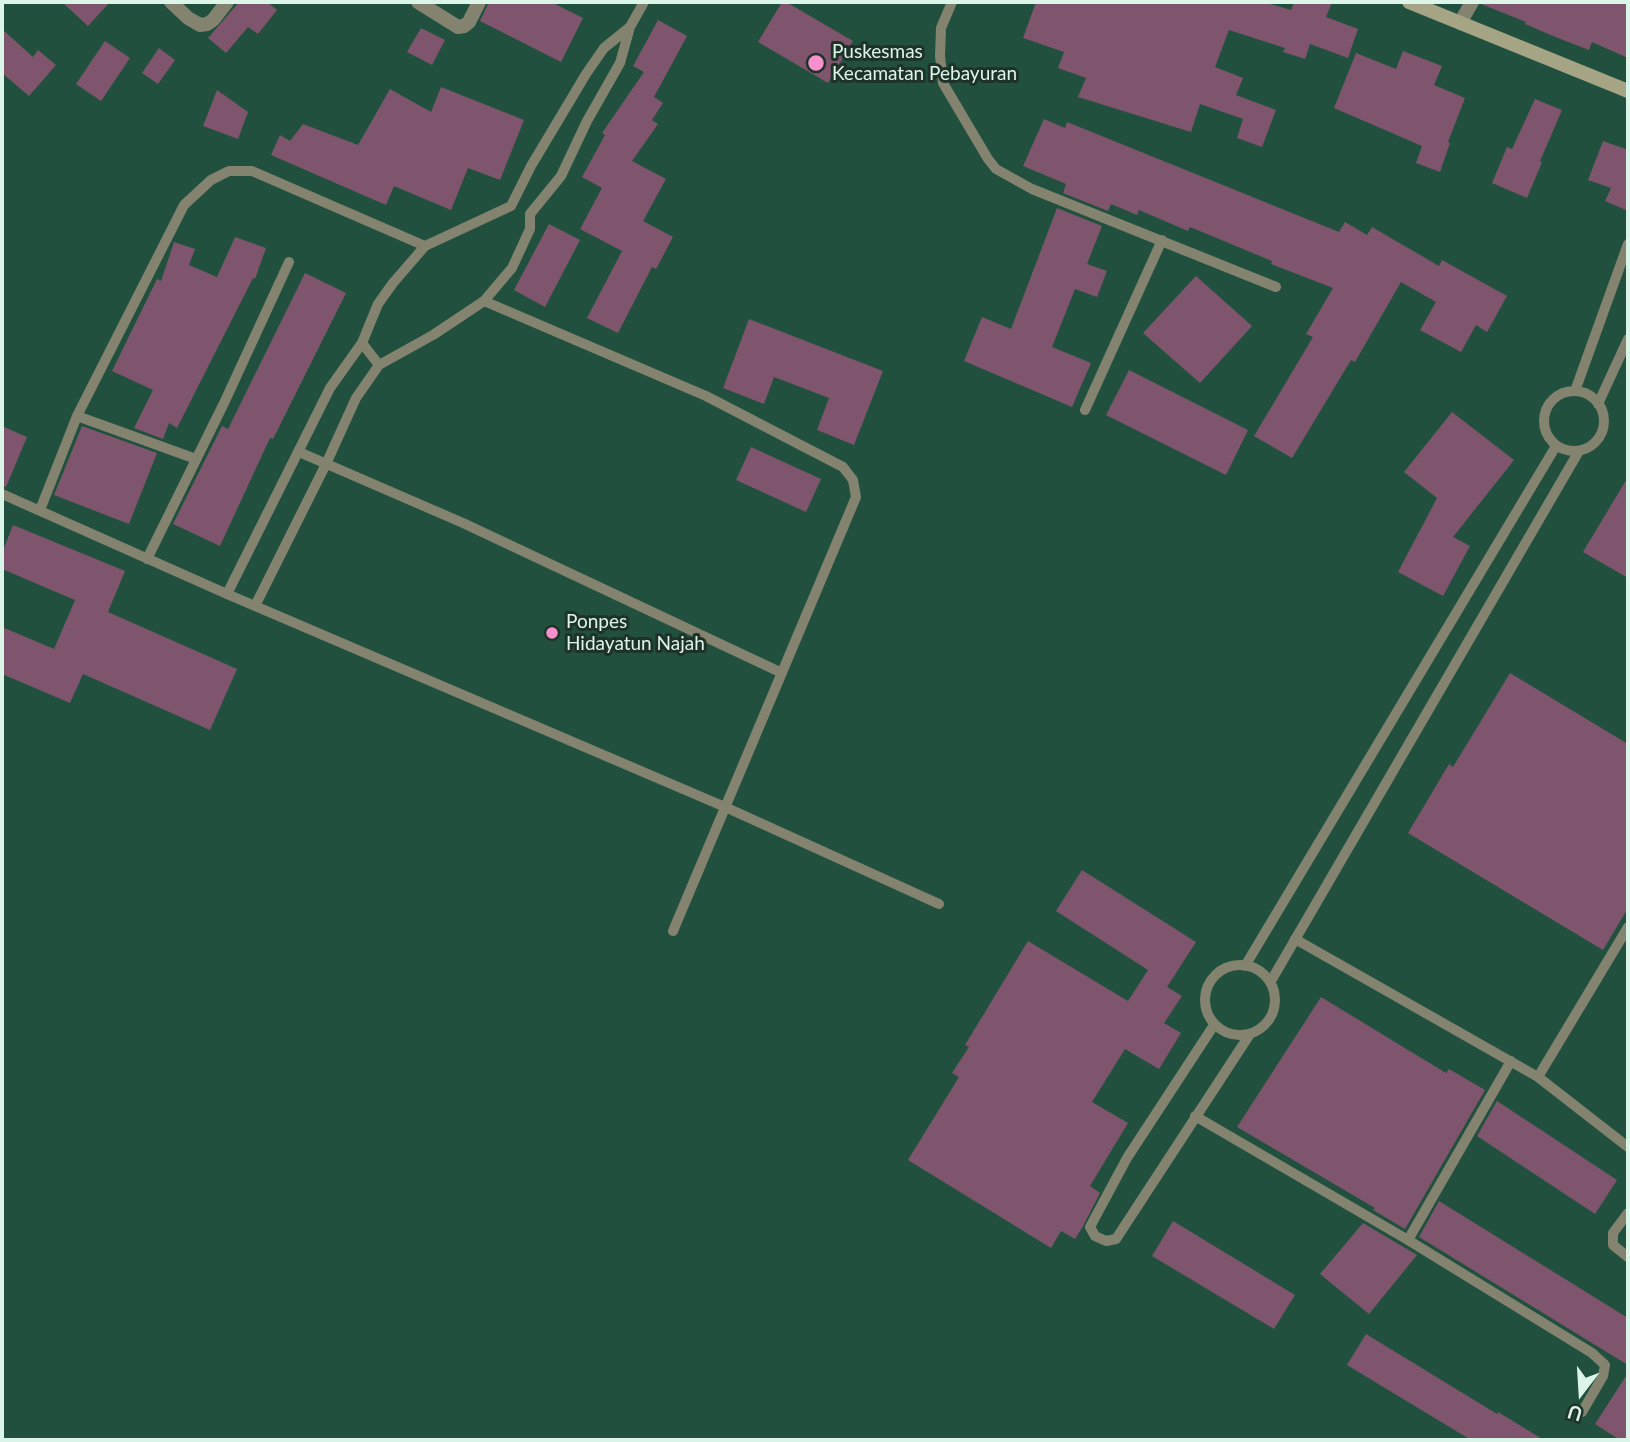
<!DOCTYPE html>
<style>
body{margin:0}
#map{position:relative;width:1630px;height:1442px;overflow:hidden;background:#21513e;font-family:Lato,sans-serif}
canvas{display:block}
.frame{position:absolute;inset:0;border:4px solid #dcf5e9;pointer-events:none}
.north{position:absolute;left:1546px;top:1358px;width:70px;height:70px;-webkit-text-stroke:5px #1e3229;paint-order:stroke;rotate:197deg;font-size:19px;font-weight:700;line-height:28px;text-align:center;color:#dcf5e9}
.north::after{content:'';display:block;margin:auto;width:24px;height:32px;background:#dcf5e9;clip-path:polygon(50% 0,100% 100%,50% 72%,0 100%)}
</style>
<div id="map">
<canvas width="1630" height="1442"></canvas>
<div class="frame"></div>
<div class="north">U</div>
</div>
<script>
const g = document.querySelector('canvas').getContext('2d');
g.lineJoin = 'round';
function fillPath(path, color) { g.fillStyle = color; g.fill(path, 'evenodd'); }
const poly = rows => new Path2D(rows.map(r => 'M' + r).join(''));
function strokePath(path, color, width, dash) { g.strokeStyle = color; g.lineWidth = width; g.lineCap = dash ? 'butt' : 'round'; g.setLineDash(dash || []); g.stroke(path); }
function drawText(font, color, halo, rows, align = 'center') {
  g.font = font + ' Lato,sans-serif'; g.lineWidth = 6; g.setLineDash([]); g.textBaseline = 'middle'; g.strokeStyle = halo; g.fillStyle = color; for (const [text, x, y, turn = 0] of rows) {
    g.save(); g.translate(x, y); g.rotate((+turn || 0) * Math.PI / 180); g.textAlign = isNaN(turn) ? turn : align; if (halo) g.strokeText(text, 0, 0); g.fillText(text, 0, 0); g.restore();
  }
}
const building = poly([
 [62,2,110,2,88,26],
 [239,2,267,2,277,10,258,34,248,27,226,53,208,38],
 [489,2,551,2,583,18,561,62,480,21],
 [782,2,786,2,853,41,828,83,758,42],
 [1036,2,1264,2,1291,10,1294,2,1332,2,1326,17,1358,29,1348,58,1310,44,1305,59,1283,52,1285,48,1229,30,1215,67,1243,78,1236,95,1276,110,1262,147,1237,138,1243,119,1200,104,1191,132,1078,97,1086,78,1058,68,1064,52,1023,38],
 [1482,2,1628,2,1628,58,1592,42,1589,50,1553,36,1525,24,1526,22,1481,4],
 [658,20,687,36,654,97,663,103,652,120,658,124,632,161,666,179,643,221,673,237,656,269,652,267,618,333,587,318,622,251,580,229,602,188,582,177,605,135,602,133,644,72,633,66],
 [421,28,445,40,432,65,407,52],
 [2,29,33,57,38,50,56,65,29,96,2,73],
 [105,41,130,58,101,101,76,84],
 [159,48,175,60,158,84,142,73],
 [1403,51,1442,66,1434,85,1465,98,1448,142,1450,143,1440,172,1416,163,1422,146,1334,108,1356,53,1396,69],
 [441,87,524,120,500,180,468,168,451,210,394,186,386,205,271,155,280,135,290,141,303,124,358,145,390,89,431,112],
 [217,90,248,112,238,139,203,126],
 [1535,99,1562,110,1540,161,1542,162,1527,198,1492,183,1507,147,1512,149],
 [1044,119,1065,128,1067,122,1339,232,1345,222,1367,235,1372,227,1439,266,1442,260,1507,296,1487,332,1476,325,1461,352,1420,330,1436,302,1401,282,1355,362,1351,360,1292,458,1254,436,1313,337,1306,334,1333,288,1271,264,1272,261,1190,227,1188,231,1139,210,1137,215,1111,204,1108,211,1063,193,1066,184,1023,166],
 [1603,141,1628,150,1628,211,1605,201,1611,188,1588,180],
 [1057,208,1102,226,1087,264,1107,271,1097,297,1075,289,1052,347,1091,363,1072,407,964,361,982,317,1011,329],
 [549,224,580,240,545,307,514,290],
 [235,237,266,248,255,279,253,278,177,428,169,423,163,439,134,428,153,390,112,371,157,279,161,281,174,242,195,249,189,265,217,277],
 [305,273,346,293,273,439,270,438,220,546,173,524,222,426,228,429],
 [1196,276,1252,326,1200,383,1143,333],
 [749,319,883,371,854,445,817,430,829,398,774,377,764,404,723,388],
 [1129,370,1248,430,1226,475,1106,415],
 [1452,412,1514,460,1453,537,1470,546,1443,596,1398,572,1437,498,1404,472],
 [2,426,27,437,6,487,2,486],
 [82,426,157,453,129,524,54,495],
 [751,447,821,479,806,512,736,480],
 [1628,477,1628,578,1583,552],
 [13,525,125,571,108,612,237,669,210,730,83,674,70,703,2,674,2,627,54,649,75,600,2,569,2,553],
 [1510,673,1628,744,1628,908,1603,950,1408,833,1449,764,1453,767],
 [1082,870,1196,942,1167,987,1182,996,1164,1023,1181,1033,1159,1069,1125,1049,1092,1102,1128,1123,1090,1186,1100,1193,1082,1228,1075,1239,1061,1231,1051,1248,908,1160,959,1077,952,1073,969,1047,965,1045,1028,941,1128,1001,1148,970,1056,911],
 [1321,997,1446,1073,1449,1069,1485,1090,1405,1229,1373,1210,1375,1208,1237,1127],
 [1497,1101,1617,1180,1595,1214,1477,1136],
 [1439,1201,1628,1318,1628,1365,1419,1237],
 [1173,1221,1295,1295,1274,1329,1152,1256],
 [1363,1223,1417,1255,1369,1314,1320,1274],
 [1366,1334,1497,1414,1498,1412,1544,1440,1471,1440,1347,1365],
 [1628,1373,1628,1440,1620,1440,1595,1424]
]);
const service = poly([
 [952,2,941,28,940,56,943,83,988,159,996,169,1032,189,1276,287],
 [484,301,706,396,843,467,853,480,856,497,673,931],
 [362,343,379,365],
 [1575,391,1628,244],
 '1544 421a30 30 0 1 1 60 0a30 30 0 1 1-60 0Z',
 [1598,404,1628,339],
 [1085,410,1162,240],
 [77,416,196,459],
 [299,452,463,523,782,673],
 [2,494,227,594,725,807,939,904],
 [40,510,77,416,184,205,211,180,229,171,252,171,425,246],
 [147,559,225,401,289,262],
 [227,594,330,388,362,343,378,304,393,283,425,246,511,206,531,166,586,74,604,48,630,27],
 [255,606,326,464,356,398,379,365,433,335,484,301,512,268,530,229,530,214,561,176,587,121,620,63,630,27,644,2],
 [1295,939,1538,1077,1628,1147],
 '1205 1000a35 35 0 1 1 70 0a35 35 0 1 1-70 0Z',
 [1245,966,1556,446],
 [1271,981,1579,451],
 [1214,1025,1127,1158,1090,1227,1095,1236,1106,1241,1116,1239,1250,1034],
 [1538,1077,1628,927],
 [1195,1116,1408,1240,1592,1353,1605,1365,1603,1376,1582,1412],
 [1628,1213,1613,1233,1613,1245,1628,1257],
 [1408,1240,1511,1061]
]);
const minor = poly([
 [171,2,188,18,200,25,207,24,213,20,227,2],
 [418,2,458,27,464,26,469,22,479,2],
 [1460,23,1472,2]
]);
const secondary = poly([
 [1409,2,1628,91]
]);
const markers = [
 [816,63,9,"#f790cd"],
 [552,633,7,"#f790cd"]
];
const poiNames = [
 ["Puskesmas",832,52],
 ["Kecamatan Pebayuran",832,74],
 ["Ponpes",566,622],
 ["Hidayatun Najah",566,644]
];
fillPath(building, '#7e556c');
strokePath(service, '#848370', 10);
strokePath(minor, '#848370', 14);
strokePath(secondary, '#a5a485', 14);
for (const [x, y, r, color] of markers) { const dot = new Path2D(); dot.arc(x, y, r, 0, 2 * Math.PI); g.fillStyle = color; g.fill(dot); strokePath(dot, '#1e3229', 2.5); }
drawText('19px', '#dcf5e9', '#1e3229', poiNames, 'left');
</script>
